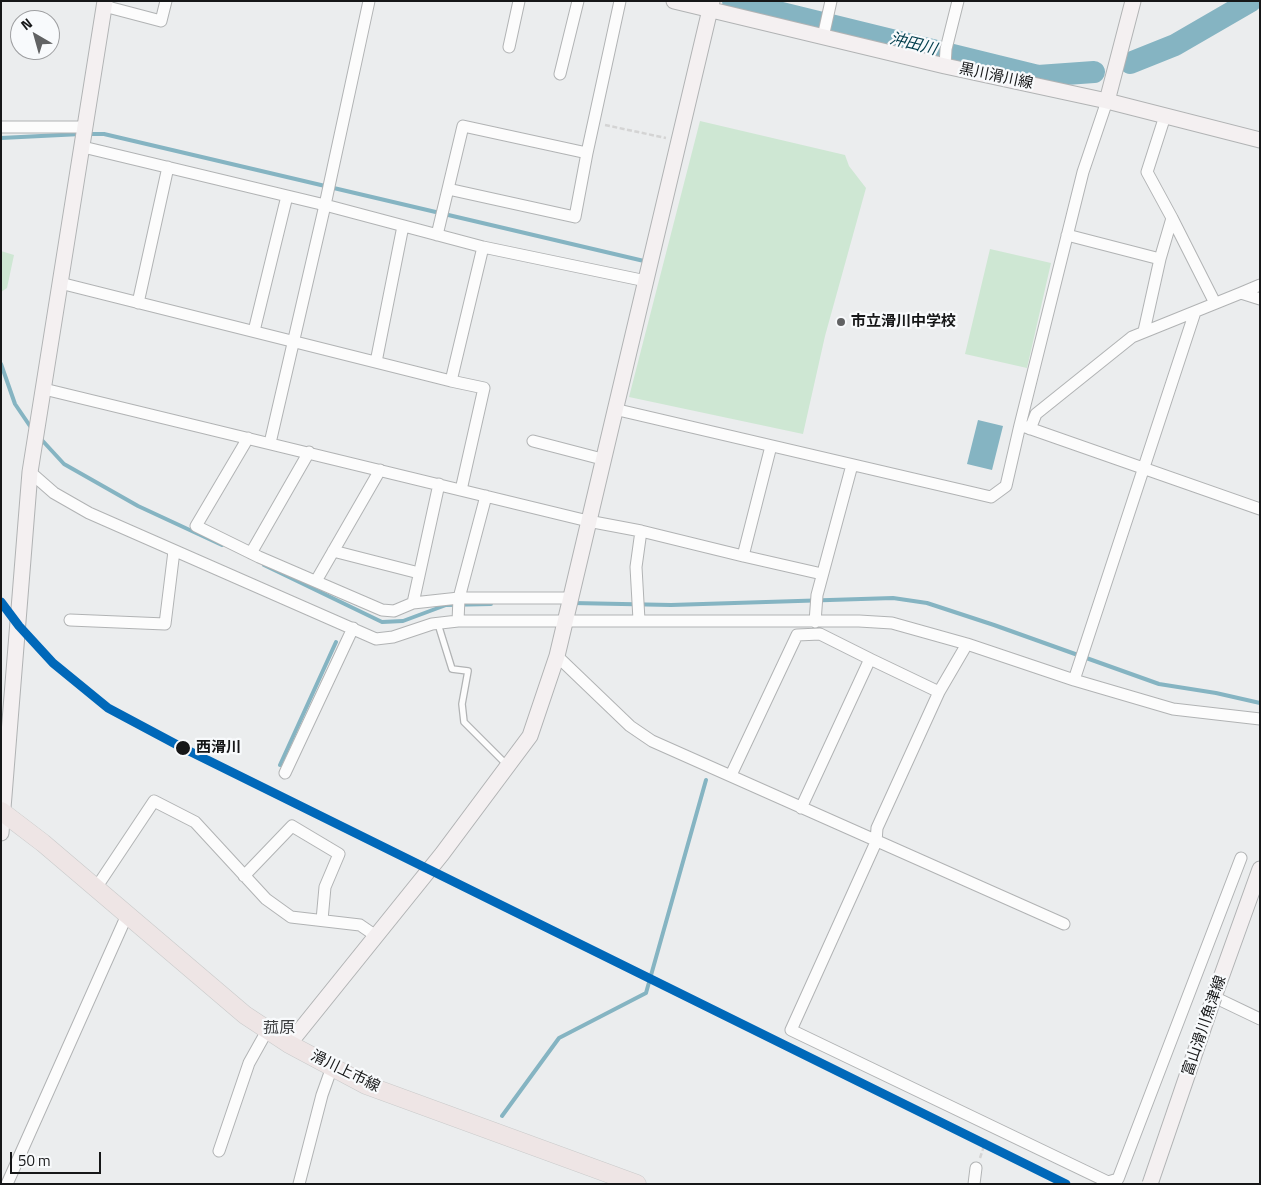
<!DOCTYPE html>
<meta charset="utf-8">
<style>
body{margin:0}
#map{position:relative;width:1261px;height:1185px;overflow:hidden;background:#ebedee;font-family:"Titillium Web",sans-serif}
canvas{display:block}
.frame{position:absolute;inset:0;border:2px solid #161718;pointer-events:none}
.north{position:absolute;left:10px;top:10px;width:50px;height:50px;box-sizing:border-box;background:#f8fafc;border:1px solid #9e9fa1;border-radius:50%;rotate:322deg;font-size:14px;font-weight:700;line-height:20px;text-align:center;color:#161718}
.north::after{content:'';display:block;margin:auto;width:18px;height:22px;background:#616263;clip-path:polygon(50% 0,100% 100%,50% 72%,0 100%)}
.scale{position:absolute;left:10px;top:1152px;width:91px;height:22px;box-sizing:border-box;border:2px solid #161718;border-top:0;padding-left:6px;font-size:15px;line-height:18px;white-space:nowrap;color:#161718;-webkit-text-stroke:4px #f8fafc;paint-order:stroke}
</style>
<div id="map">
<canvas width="1261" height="1185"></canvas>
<div class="frame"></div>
<div class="north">N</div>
<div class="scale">50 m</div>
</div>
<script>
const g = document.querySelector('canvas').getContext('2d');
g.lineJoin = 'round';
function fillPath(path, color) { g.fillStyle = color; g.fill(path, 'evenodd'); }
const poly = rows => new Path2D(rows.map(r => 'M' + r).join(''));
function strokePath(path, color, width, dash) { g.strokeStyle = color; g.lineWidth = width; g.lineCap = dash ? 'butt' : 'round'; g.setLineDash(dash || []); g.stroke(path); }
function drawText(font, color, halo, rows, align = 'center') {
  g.font = font + ' "Titillium Web","Noto Sans JP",sans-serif'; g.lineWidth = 4.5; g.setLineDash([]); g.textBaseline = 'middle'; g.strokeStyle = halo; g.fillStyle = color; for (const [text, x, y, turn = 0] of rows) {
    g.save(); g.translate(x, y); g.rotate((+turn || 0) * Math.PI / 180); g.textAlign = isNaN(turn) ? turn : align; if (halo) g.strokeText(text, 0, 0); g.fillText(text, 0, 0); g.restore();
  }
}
const green = poly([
 [700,121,845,155,849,166,866,188,825,336,803,434,629,397],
 [990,249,1051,263,1027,368,965,354],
 [1,251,14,255,7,288,1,292]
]);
const water = poly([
 [978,420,1003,426,992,470,967,464]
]);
const stream = poly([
 [88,134,104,134,644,261],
 [1,138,81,134],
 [1,364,15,404,32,429],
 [40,438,64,464,138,506,222,545],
 [264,565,382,622,403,621,446,605,491,604],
 [573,603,671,605,893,598,927,603,994,625,1159,684,1216,693,1260,703],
 [280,765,336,642],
 [502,1116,559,1038,646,993,706,780]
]);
const river = poly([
 [733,1,1038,76,1094,72],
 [1130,63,1175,45,1251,1]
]);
const path = poly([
 [605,125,666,138],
 [980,1158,987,1137]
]);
const lane = poly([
 [438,624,452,669,468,671,462,704,464,722,507,765]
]);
const street = poly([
 [104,6,161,21,166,1],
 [823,37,831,1],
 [509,47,519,1],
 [945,66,946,49,958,1],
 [560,74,578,1],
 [1,127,85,127],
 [83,147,325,205,483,247,646,281],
 [448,189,575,217,587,153],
 [1172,218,1215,303],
 [437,235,463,126,587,153,620,1],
 [1067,235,1160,259,1172,218,1147,172,1165,116],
 [60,283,451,381,483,247],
 [1241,293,1260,285],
 [138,303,168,167],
 [254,331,287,196],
 [1144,331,1160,259],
 [376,362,403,226],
 [451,381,484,388,461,490],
 [44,389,588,521,641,531],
 [614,409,991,497,1006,486,1020,425,1260,509],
 [1020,425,1083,172,1107,101],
 [1030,429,1036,414,1132,337,1241,293,1260,299],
 [248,438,196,526,259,557,382,610,394,611,413,603,439,484],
 [533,441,602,459],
 [270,443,325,205,369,1],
 [771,446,743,556,822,574],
 [30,472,54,493,89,513,376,639,393,637,432,624,458,621,859,621,892,623,967,644,1074,680,1173,709,1260,719],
 [333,551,419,573],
 [251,553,309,452],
 [316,581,380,470],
 [413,603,459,598,570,598],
 [70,620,165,624,174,551],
 [639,620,636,567,641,531,743,556],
 [458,621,459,598,486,496],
 [815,622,817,595,852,465],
 [967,644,939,692,877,828,876,842,791,1030,1108,1182,1118,1179,1241,858],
 [557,656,630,726,652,741,1064,924],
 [870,659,939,692],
 [1074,680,1195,312],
 [285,773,353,628],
 [731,775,797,635,820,634,870,659,801,808],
 [244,876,292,826,339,854,325,887,322,920],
 [96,888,154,801,195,822,266,899,291,917,360,925,376,936],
 [1214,997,1260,1019],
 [219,1151,249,1063,268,1029],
 [7,1184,127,915],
 [299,1184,322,1095,332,1067],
 [974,1184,976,1168]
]);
const secondary = poly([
 [674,1,945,66,1107,101,1260,140],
 [1107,101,1133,1],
 [1,833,30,472,105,1],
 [1214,997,1260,869],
 [289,1044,442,854,530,736,557,656,712,1]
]);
const primary = poly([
 [1,811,43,843,245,1015,289,1044,366,1085,637,1184]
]);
const secondaryBridge = poly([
 [1150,1184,1214,997]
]);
const rail1 = poly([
 [1,602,19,626,53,663,108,708,183,748,1066,1184]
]);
const markers = [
 [841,322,5,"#616263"],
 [183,748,8,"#161718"]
];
const streetNames = [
 ["黒川滑川線",996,77,12],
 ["富山滑川魚津線",1205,1026,-71],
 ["滑川上市線",345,1072,26]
];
const poiNames = [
 ["市立滑川中学校",851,322]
];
const stopNames = [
 ["西滑川",196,748]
];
const waterNames = [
 ["沖田川",913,45,14]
];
const neighbourhoodNames = [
 ["菰原",279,1029]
];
fillPath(green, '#cee7d3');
fillPath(water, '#85b4c2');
strokePath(stream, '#85b4c2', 4);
strokePath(river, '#85b4c2', 22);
strokePath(lane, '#b1b3b4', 8);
strokePath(street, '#b1b3b4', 13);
strokePath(secondary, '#b1b3b4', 17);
strokePath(primary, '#c9caca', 19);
strokePath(path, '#d4d4d4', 2.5, [5, 2.5]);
strokePath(lane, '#fcfcfc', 5.5);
strokePath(street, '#fcfcfc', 11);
strokePath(secondary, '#f4f0f1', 15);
strokePath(primary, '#eee5e5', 18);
strokePath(secondaryBridge, '#b1b3b4', 17, []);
strokePath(secondaryBridge, '#f4f0f1', 15);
strokePath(rail1, '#0068b9', 9);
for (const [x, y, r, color] of markers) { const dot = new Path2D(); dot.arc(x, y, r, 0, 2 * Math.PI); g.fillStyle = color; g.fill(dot); strokePath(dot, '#f8fafc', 2); }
drawText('15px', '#161718', '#f8fafc', streetNames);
drawText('bold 15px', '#161718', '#f8fafc', poiNames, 'left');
drawText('bold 15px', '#161718', '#f8fafc', stopNames, 'left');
drawText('italic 16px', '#003d4c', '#f8fafc', waterNames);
drawText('16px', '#3f4143', '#f8fafc', neighbourhoodNames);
</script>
